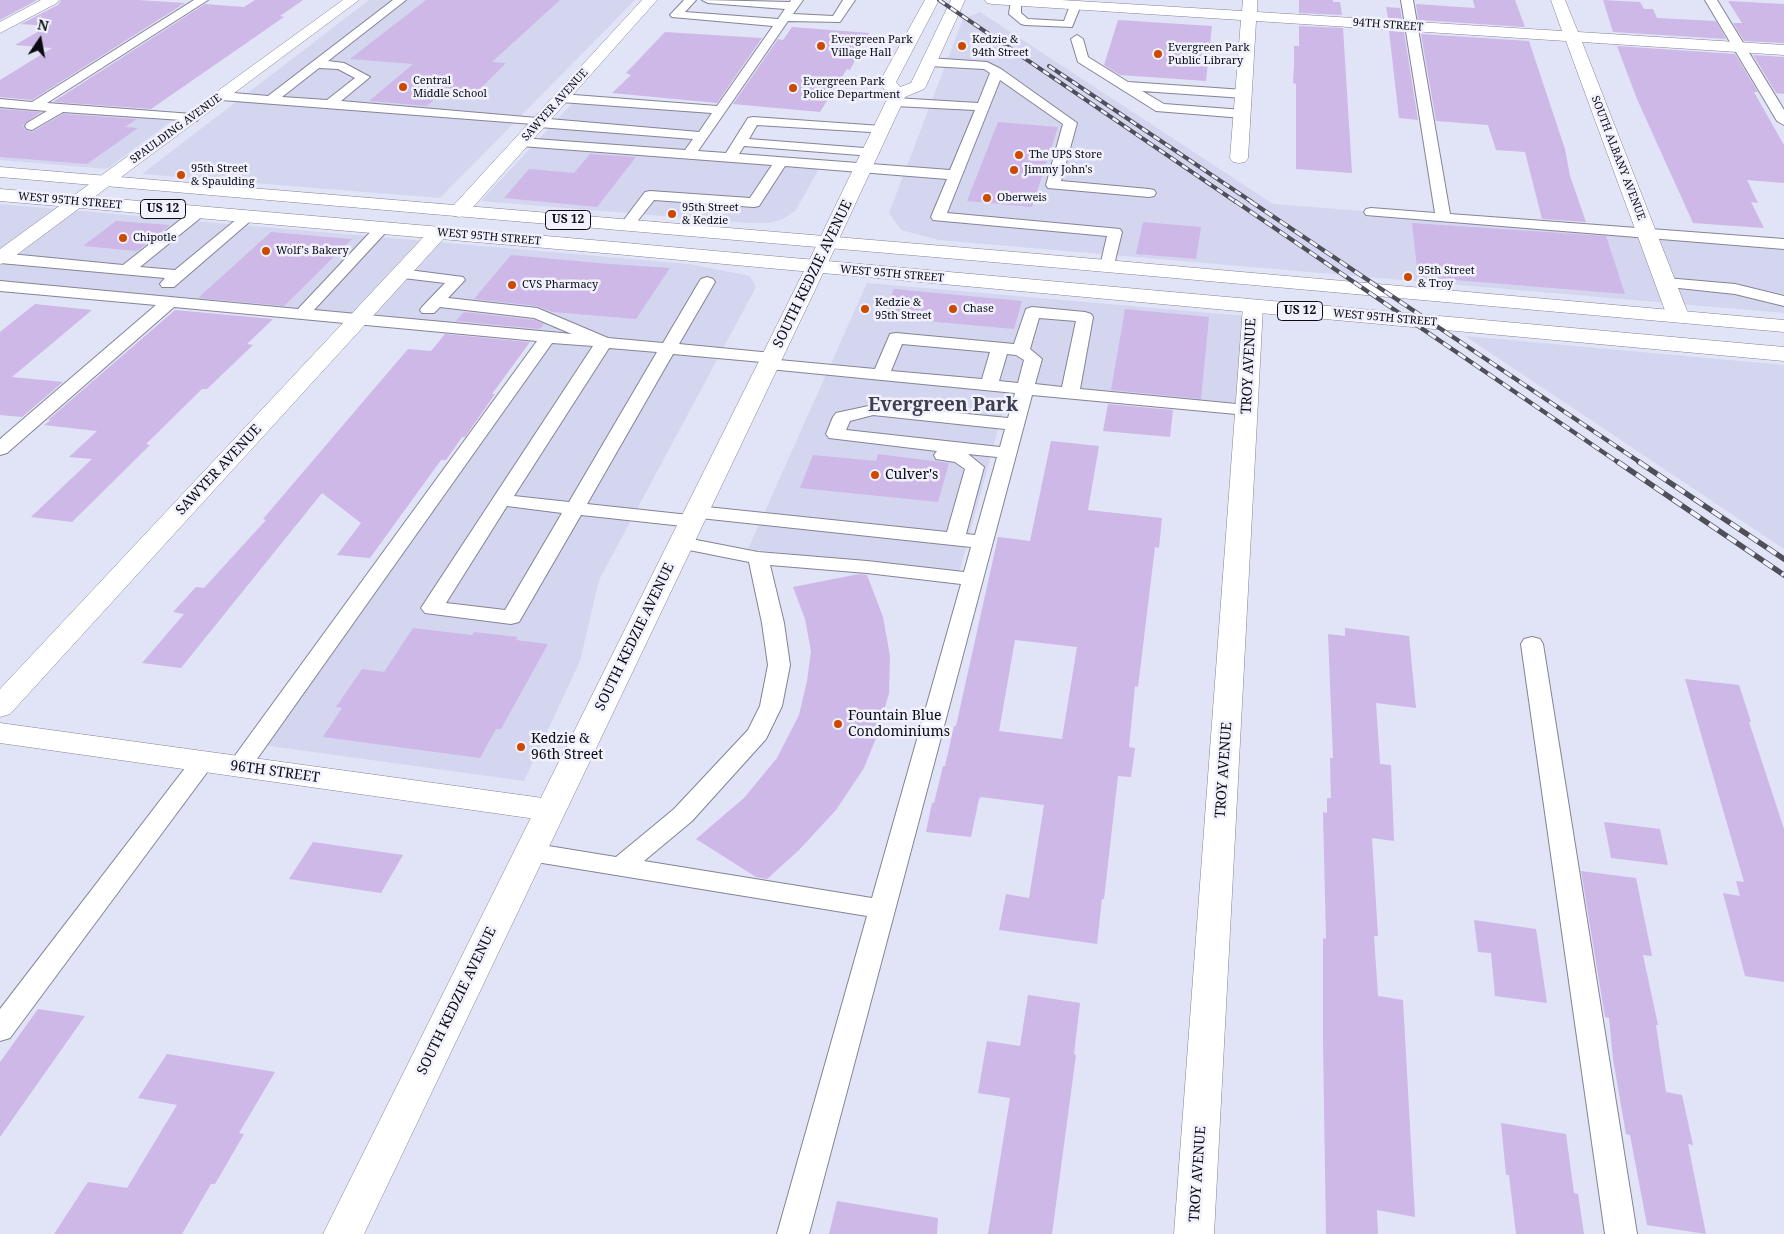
<!DOCTYPE html>
<style>
body{margin:0}
#map{position:relative;width:1784px;height:1234px;overflow:hidden;background:#e1e3f7;font-family:"Noto Serif",serif}
canvas{display:block}
.north{position:absolute;left:15px;top:15px;width:50px;height:50px;-webkit-text-stroke:4px #f0f1fd;paint-order:stroke;rotate:12deg;font-size:14px;font-weight:700;line-height:20px;text-align:center;color:#0b0b11}
.north::after{content:'';display:block;margin:auto;width:18px;height:22px;background:#0b0b11;clip-path:polygon(50% 0,100% 100%,50% 72%,0 100%)}
</style>
<div id="map">
<canvas width="1784" height="1234"></canvas>
<div class="north">N</div>
</div>
<script>
const g = document.querySelector('canvas').getContext('2d');
g.lineJoin = 'round';
function fillPath(path, color) { g.fillStyle = color; g.fill(path, 'evenodd'); }
const poly = rows => new Path2D(rows.map(r => 'M' + r).join(''));
function strokePath(path, color, width, dash) { g.strokeStyle = color; g.lineWidth = width; g.lineCap = dash ? 'butt' : 'round'; g.setLineDash(dash || []); g.stroke(path); }
function drawText(font, color, halo, rows, align = 'center') {
  g.font = font + ' "Noto Serif",serif'; g.lineWidth = 5; g.setLineDash([]); g.textBaseline = 'middle'; g.strokeStyle = halo; g.fillStyle = color; for (const [text, x, y, turn = 0] of rows) {
    g.save(); g.translate(x, y); g.rotate((+turn || 0) * Math.PI / 180); g.textAlign = isNaN(turn) ? turn : align; if (halo) g.strokeText(text, 0, 0); g.fillText(text, 0, 0); g.restore();
  }
}
const built = poly([
 [369,0,635,0,440,198,142,174],
 [980,12,1273,204,1784,244,1784,313,939,240,901,230,889,213,963,19],
 [579,96,722,107,689,154,821,165,796,210,783,219,769,223,749,223,481,201],
 [0,103,177,117,107,169,0,160],
 [0,204,689,264,750,276,756,287,599,580,580,661,524,781,255,744,548,338,0,286],
 [867,283,1246,316,1241,404,1011,382,959,573,748,549],
 [1465,336,1784,365,1784,549]
]);
const building = poly([
 [0,0,37,0,0,20],
 [61,0,138,0,185,3,32,100,0,97,0,80,52,48,15,45,48,26,21,24,58,5],
 [255,0,303,0,280,16,284,17,271,26,151,109,53,102,205,4,244,7],
 [426,0,560,0,492,62,506,63,479,90,447,88,427,106,369,101,413,64,350,59],
 [1299,0,1333,0,1333,2,1340,2,1342,15,1299,13],
 [1473,0,1515,0,1525,27,1418,20,1416,4,1475,8],
 [1603,0,1640,2,1644,9,1653,9,1657,18,1716,21,1726,39,1613,32],
 [1728,1,1784,4,1784,43,1744,41,1733,23,1742,23],
 [1386,7,1400,8,1402,19,1388,18],
 [1118,20,1212,26,1206,81,1120,75,1104,65],
 [1299,26,1343,28,1352,173,1296,169,1296,84,1293,83,1294,65,1294,46,1299,46],
 [792,27,869,33,850,70,847,69,820,112,733,104,778,39,783,40],
 [1389,31,1404,32,1418,120,1399,118],
 [665,32,762,38,717,103,612,93,631,75,626,73],
 [1421,34,1529,41,1565,149,1570,176,1586,222,1542,219,1525,152,1496,150,1488,125,1436,121],
 [1617,46,1735,54,1758,92,1754,92,1784,145,1784,183,1747,180,1758,203,1751,202,1764,228,1693,223,1637,99],
 [1753,55,1784,57,1784,94,1776,93],
 [0,109,41,112,23,125,25,130,32,132,63,114,137,119,125,127,138,128,87,164,0,157],
 [998,122,1058,127,1032,207,967,201],
 [590,154,636,157,597,207,504,198,529,169,574,173],
 [116,221,170,225,137,251,83,246],
 [1143,222,1201,227,1196,259,1136,254],
 [1412,223,1606,236,1625,294,1418,277],
 [271,232,352,239,284,306,198,298],
 [511,255,610,264,670,268,636,319,552,312,537,306,474,299],
 [894,289,1022,301,1014,329,882,317],
 [35,304,92,310,12,377,63,382,22,417,0,415,0,332],
 [1125,309,1209,317,1201,399,1111,390],
 [175,310,273,319,247,344,253,345,207,389,202,389,146,444,150,445,72,522,31,517,92,459,69,457,97,431,44,425,51,420,48,420],
 [464,312,534,320,544,324,540,329,456,321],
 [445,334,530,342,492,394,495,394,465,437,462,437,446,460,441,460,370,558,337,555,361,523,322,493,181,668,142,663,184,614,173,612,196,587,204,588,266,520,263,519,408,349,431,351],
 [1108,404,1173,410,1170,437,1103,431],
 [1051,441,1099,446,1088,510,1162,518,1159,548,1155,547,1138,687,1135,686,1129,747,1135,748,1131,777,1118,776,1104,899,1102,899,1097,944,999,930,1006,894,1029,898,1044,805,981,797,979,799,971,837,926,832,932,803,934,803,943,766,945,766,954,726,956,726,998,537,1030,541],
 [1015,640,1077,647,1062,739,999,731],
 [878,454,949,463,938,502,800,488,813,455,876,461],
 [859,574,867,575,883,617,890,656,889,693,878,733,864,768,836,810,799,850,767,879,756,877,696,839,744,798,777,758,799,715,807,681,811,651,805,619,793,587],
 [413,628,472,635,474,632,518,637,516,640,548,644,501,729,496,729,480,758,323,737,342,708,336,707,362,669,384,672],
 [1345,628,1409,636,1416,708,1376,703,1380,764,1391,765,1394,841,1372,838,1378,936,1374,936,1378,996,1403,1000,1415,1217,1377,1210,1378,1234,1326,1234,1323,1042,1323,938,1326,939,1323,812,1327,813,1327,798,1331,798,1330,758,1333,758,1328,634,1345,636],
 [1685,679,1739,685,1751,722,1749,722,1784,829,1784,982,1745,976,1723,893,1740,896,1736,881,1744,882],
 [1604,822,1660,829,1668,865,1611,858],
 [313,842,403,855,381,893,289,879],
 [1581,871,1636,878,1652,956,1643,955,1658,1025,1656,1025,1666,1092,1682,1095,1693,1145,1688,1144,1706,1234,1647,1225,1630,1135,1626,1134,1613,1059,1609,1018,1605,1017],
 [1474,920,1536,929,1547,1003,1495,996,1491,953,1478,952],
 [1028,995,1080,1003,1074,1054,1076,1055,1052,1234,988,1234,1010,1098,978,1093,987,1041,1020,1046],
 [38,1009,85,1016,0,1137,0,1062],
 [167,1054,275,1072,239,1133,244,1134,215,1184,211,1184,182,1234,54,1234,88,1182,127,1188,177,1105,138,1098],
 [1501,1123,1566,1134,1574,1193,1578,1194,1584,1234,1516,1234,1509,1175,1506,1175],
 [837,1201,938,1218,937,1234,829,1234]
]);
const service = poly([
 [194,0,208,0,47,103,192,114,197,115,199,118,197,121,63,112,32,130,27,129,25,126,27,123,47,111,0,107,0,99,32,102,194,0],
 [393,0,406,0,328,61,344,63,370,77,341,101,699,132,712,113,561,102,555,98,561,94,717,106,773,26,672,17,670,15,684,0,696,0,685,12,778,19,785,9,708,3,702,0,790,2,791,0,803,0,793,14,833,16,843,0,855,0,840,22,788,21,698,151,726,153,748,118,753,117,882,126,889,130,887,133,757,125,749,139,877,149,879,152,872,156,744,146,739,154,950,170,975,110,895,106,889,102,895,98,978,103,990,73,984,69,929,66,923,62,929,58,987,62,1001,69,1077,123,1061,181,1149,189,1154,190,1156,193,1154,196,1149,197,1048,188,1046,185,1063,124,1000,80,947,213,1120,229,1122,232,1113,269,1108,271,1103,269,1100,266,1107,236,933,220,931,217,947,179,785,166,759,206,754,207,654,200,632,228,627,229,622,228,620,225,645,192,650,191,750,198,772,165,521,146,514,142,521,138,685,150,693,139,539,127,533,124,222,100,216,96,222,92,268,96,393,0],
 [319,68,338,69,355,78,327,100,282,97,319,68],
 [1011,0,1021,0,1021,13,1028,19,1064,21,1071,3,1079,3,1081,5,1072,27,1025,25,1021,24,1009,14,1011,0],
 [1401,0,1413,0,1450,214,1784,239,1784,249,1366,215,1364,212,1366,209,1371,208,1435,213,1401,0],
 [1705,0,1717,0,1784,110,1784,125,1777,121,1705,0],
 [1077,35,1083,39,1088,57,1128,82,1244,90,1250,94,1244,98,1142,91,1164,104,1243,110,1250,114,1243,118,1156,111,1078,62,1071,39,1077,35],
 [199,208,204,209,206,212,204,215,140,267,175,270,243,214,253,214,255,217,174,287,162,287,160,284,165,278,0,263,0,253,123,265,194,209,199,208],
 [382,224,387,225,389,228,387,231,314,310,572,334,534,318,440,307,434,313,422,313,420,310,422,307,445,283,395,277,393,274,395,271,401,269,463,277,465,280,448,298,537,308,608,338,663,343,699,282,701,279,707,277,713,279,715,282,679,344,772,353,778,354,781,358,779,360,875,369,890,334,896,333,1014,344,1026,309,1032,307,1085,312,1091,314,1093,317,1080,389,1247,405,1253,406,1256,410,1253,414,1247,415,1032,395,809,1234,777,1234,867,916,530,861,521,858,517,852,521,846,530,843,616,857,674,809,748,730,760,706,768,665,762,623,749,562,674,547,671,543,674,539,681,537,758,552,867,561,964,572,971,547,700,518,702,521,699,525,692,527,581,515,519,622,511,624,425,613,421,608,593,346,552,343,247,773,239,775,231,773,227,767,231,761,537,341,174,307,7,453,0,455,0,439,156,305,0,291,0,281,298,309,377,225,382,224],
 [1039,318,1076,321,1062,387,1035,384,1042,359,1030,349,1039,318],
 [902,344,990,352,982,379,891,371,902,344],
 [609,348,657,352,569,502,514,496,609,348],
 [673,354,762,362,760,364,763,368,769,369,1015,393,1008,418,873,405,836,413,833,417,826,434,829,438,937,451,934,455,936,459,955,462,965,469,947,532,697,506,690,508,687,512,689,515,587,504,673,354],
 [1007,354,1016,355,1024,360,1018,383,999,381,1007,354],
 [873,415,1005,429,1000,447,846,430,850,421,873,415],
 [968,454,997,457,975,535,966,534,984,467,968,454],
 [507,506,562,513,505,610,446,603,507,506],
 [770,565,867,573,961,584,872,898,644,861,692,821,766,739,782,706,790,665,784,623,770,565],
 [1666,278,1735,284,1784,296,1784,306,1735,294,1660,286,1658,283,1660,280,1666,278],
 [1532,637,1540,639,1543,644,1637,1234,1605,1234,1521,644,1524,639,1532,637],
 [203,753,211,755,215,761,211,767,10,1038,0,1041,0,1009,195,755,203,753]
]);
const minor = poly([
 [41,0,59,0,57,3,0,33,0,22,41,0],
 [343,0,359,0,7,262,0,264,0,249,343,0],
 [642,0,657,0,466,215,459,217,452,215,450,211,452,207,642,0],
 [985,0,1061,0,1242,11,1243,0,1257,0,1257,12,1562,31,1551,0,1565,0,1578,32,1784,45,1784,55,1582,42,1689,316,1685,320,1678,322,1671,320,1667,316,1566,41,1256,21,1248,158,1245,162,1239,163,1233,162,1230,158,1241,20,992,4,987,3,985,0],
 [438,227,445,229,448,233,445,237,10,714,0,717,0,689,431,229,438,227],
 [1253,300,1260,302,1263,306,1214,1234,1174,1234,1243,306,1246,302,1253,300],
 [0,723,550,799,561,802,566,810,561,818,550,821,0,743,0,723]
]);
const secondary = poly([
 [925,0,939,0,896,82,900,87,911,83,951,0,965,0,926,86,924,89,905,97,826,267,364,1234,323,1234,806,267,889,95,879,83,925,0]
]);
const primary = poly([
 [0,167,1027,253,1784,320,1784,332,1027,265,0,177,0,167],
 [0,189,615,242,1784,347,1784,361,615,254,0,201,0,189]
]);
const railFar2 = poly([
 [939,0,1236,202],
 [1049,66,1252,202]
]);
const railFar1 = poly([
 [1235,201,1619,463],
 [1250,201,1641,463]
]);
const rail = poly([
 [1618,462,1784,575],
 [1639,462,1784,559]
]);
const markers = [
 [821,46,5,"#ce4900"],
 [962,46,5,"#ce4900"],
 [1158,54,5,"#ce4900"],
 [403,87,5,"#ce4900"],
 [793,88,5,"#ce4900"],
 [1019,155,5,"#ce4900"],
 [1014,170,5,"#ce4900"],
 [181,175,5,"#ce4900"],
 [987,198,5,"#ce4900"],
 [672,214,5,"#ce4900"],
 [123,238,5,"#ce4900"],
 [266,251,5,"#ce4900"],
 [1408,277,5,"#ce4900"],
 [512,285,5,"#ce4900"],
 [865,309,5,"#ce4900"],
 [953,309,5,"#ce4900"],
 [875,475,5,"#ce4900"],
 [838,724,5,"#ce4900"],
 [521,747,5,"#ce4900"]
];
const farStreetnames = [
 ["94TH STREET",1388,25,4],
 ["SAWYER AVENUE",555,105,-48],
 ["SPAULDING AVENUE",176,129,-36],
 ["SOUTH ALBANY AVENUE",1618,158,69],
 ["WEST 95TH STREET",70,201,5],
 ["WEST 95TH STREET",489,237,5],
 ["WEST 95TH STREET",892,274,5],
 ["WEST 95TH STREET",1385,318,5]
];
const farPoinames = [
 ["Evergreen Park",831,40],
 ["Village Hall",831,53],
 ["Kedzie &",972,40],
 ["94th Street",972,53],
 ["Evergreen Park",1168,48],
 ["Public Library",1168,61],
 ["Central",413,81],
 ["Middle School",413,94],
 ["Evergreen Park",803,82],
 ["Police Department",803,95],
 ["The UPS Store",1029,155],
 ["95th Street",191,169],
 ["& Spaulding",191,182],
 ["Jimmy John's",1024,170],
 ["Oberweis",997,198],
 ["95th Street",682,208],
 ["& Kedzie",682,221],
 ["Chipotle",133,238],
 ["Wolf's Bakery",276,251],
 ["95th Street",1418,271],
 ["& Troy",1418,284],
 ["CVS Pharmacy",522,285],
 ["Kedzie &",875,303],
 ["95th Street",875,316],
 ["Chase",963,309]
];
const shields = [
 [163,209,45],
 [568,220,45],
 [1300,311,45]
];
const shieldNames = [
 ["US 12",163,209],
 ["US 12",568,220],
 ["US 12",1300,311]
];
const streetNames = [
 ["SOUTH KEDZIE AVENUE",813,274,-64],
 ["TROY AVENUE",1249,366,-87],
 ["SAWYER AVENUE",219,470,-47],
 ["SOUTH KEDZIE AVENUE",635,637,-64],
 ["TROY AVENUE",1224,770,-86],
 ["96TH STREET",275,772,8],
 ["SOUTH KEDZIE AVENUE",457,1001,-64],
 ["TROY AVENUE",1198,1174,-86]
];
const poiNames = [
 ["Culver's",885,475],
 ["Fountain Blue",848,716],
 ["Condominiums",848,732],
 ["Kedzie &",531,739],
 ["96th Street",531,755]
];
const districtNames = [
 ["Evergreen Park",943,406]
];
fillPath(built, '#d4d6f0');
fillPath(building, '#ceb8e7');
strokePath(service, '#838496', 2);
strokePath(minor, '#838496', 1);
strokePath(secondary, '#838496', 1);
strokePath(primary, '#838496', 1);
fillPath(service, '#fff');
fillPath(minor, '#fff');
fillPath(secondary, '#fff');
fillPath(primary, '#fff');
strokePath(railFar2, '#4f4f5a', 4);
strokePath(railFar1, '#4f4f5a', 4.5);
strokePath(rail, '#4f4f5a', 5.5);
strokePath(railFar2, '#f0f1fd', 2.5, [7]);
strokePath(railFar1, '#f0f1fd', 3, [9]);
strokePath(rail, '#f0f1fd', 4, [11]);
for (const [x, y, r, color] of markers) { const dot = new Path2D(); dot.arc(x, y, r, 0, 2 * Math.PI); g.fillStyle = color; g.fill(dot); strokePath(dot, '#f0f1fd', 2); }
drawText('11px', '#0b0b11', '#f0f1fd', farStreetnames);
drawText('11px', '#0b0b11', '#f0f1fd', farPoinames, 'left');
for (const [x, y, w] of shields) { const box = new Path2D(); box.roundRect(x - w / 2, y - 9.5, w, 19, 4); g.fillStyle = '#f0f1fd'; g.fill(box); strokePath(box, '#0b0b11', 1); }
drawText('bold 12px', '#0b0b11', null, shieldNames);
drawText('14px', '#0b0b11', '#f0f1fd', streetNames);
drawText('14px', '#0b0b11', '#f0f1fd', poiNames, 'left');
drawText('bold 19px', '#3d3e4e', '#f0f1fd', districtNames);
</script>
